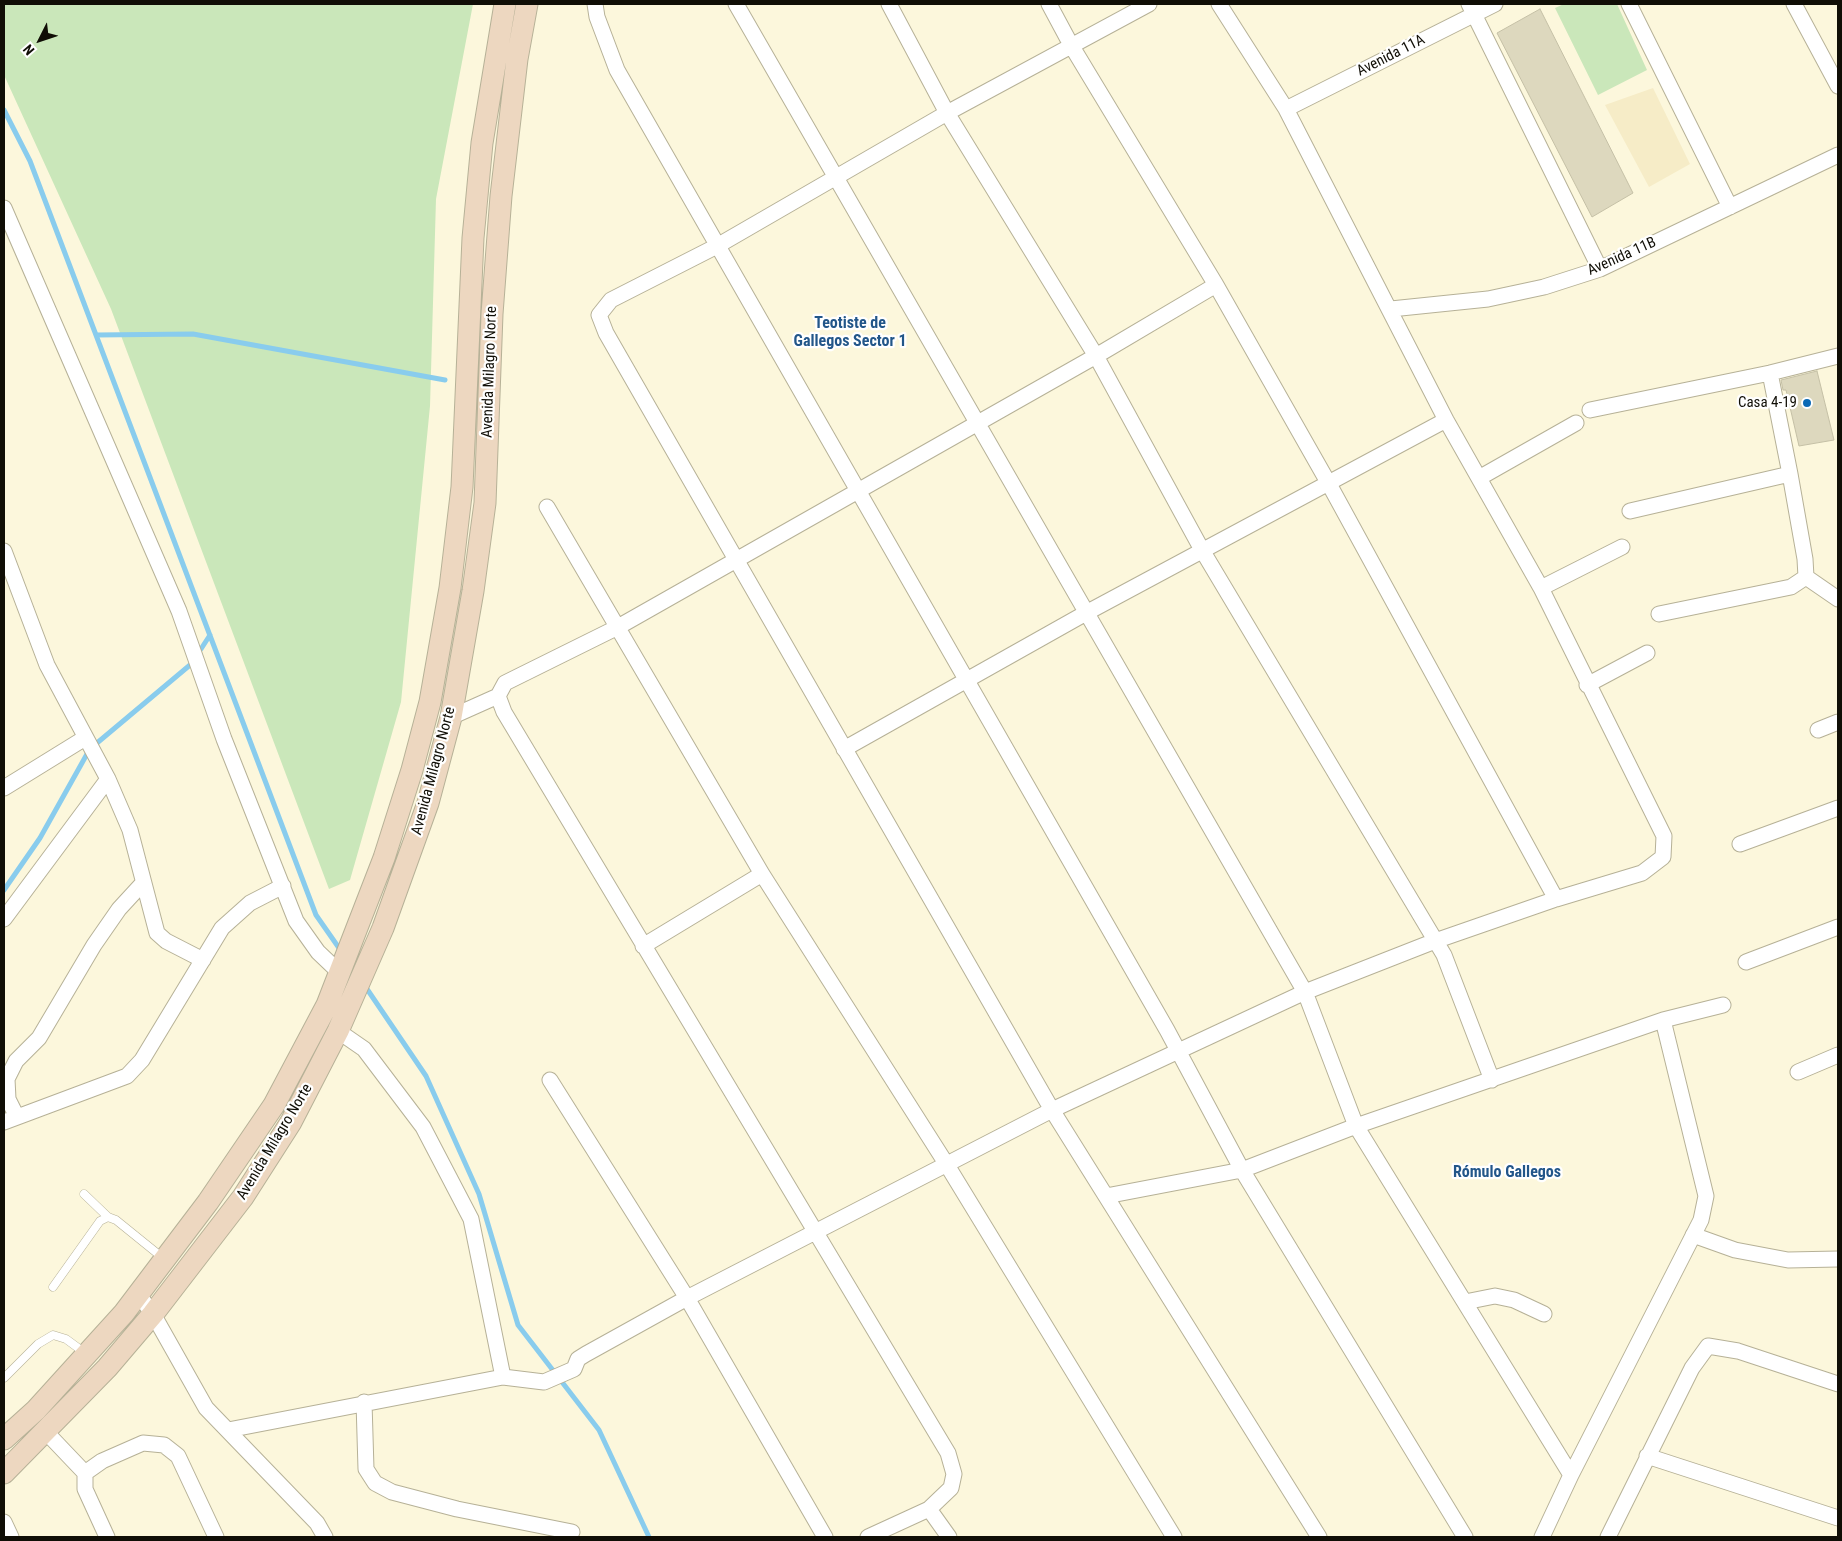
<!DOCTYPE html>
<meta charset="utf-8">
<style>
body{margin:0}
#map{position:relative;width:1842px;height:1541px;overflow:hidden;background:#fcf7dc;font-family:"Roboto Condensed",sans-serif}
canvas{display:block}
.frame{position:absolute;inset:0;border:5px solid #100e06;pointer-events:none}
.north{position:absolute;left:15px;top:15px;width:50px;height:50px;-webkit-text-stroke:4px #fff;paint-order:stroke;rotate:229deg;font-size:14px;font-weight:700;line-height:20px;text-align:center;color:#100e06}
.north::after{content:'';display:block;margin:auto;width:18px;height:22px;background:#100e06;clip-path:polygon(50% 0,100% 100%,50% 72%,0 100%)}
</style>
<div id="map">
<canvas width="1842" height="1541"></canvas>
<div class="frame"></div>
<div class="north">N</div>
</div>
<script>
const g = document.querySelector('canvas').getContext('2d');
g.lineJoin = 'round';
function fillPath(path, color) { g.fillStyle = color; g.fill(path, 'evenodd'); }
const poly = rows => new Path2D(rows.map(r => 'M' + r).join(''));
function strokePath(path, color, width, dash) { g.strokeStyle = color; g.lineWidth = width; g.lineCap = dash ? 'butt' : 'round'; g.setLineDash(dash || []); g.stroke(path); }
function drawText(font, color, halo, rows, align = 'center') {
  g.font = font + ' "Roboto Condensed",sans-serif'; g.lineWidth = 4.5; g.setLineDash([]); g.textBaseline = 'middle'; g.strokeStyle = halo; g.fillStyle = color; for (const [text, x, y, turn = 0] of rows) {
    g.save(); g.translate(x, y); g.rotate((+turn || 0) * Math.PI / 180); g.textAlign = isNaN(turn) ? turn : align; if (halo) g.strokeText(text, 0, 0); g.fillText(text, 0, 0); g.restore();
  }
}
const green = poly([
 [4,4,473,4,436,199,430,406,401,702,350,880,329,889,111,309,4,75],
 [1564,4,1617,4,1647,70,1598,95,1555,8]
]);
const sand = poly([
 [1653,88,1690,164,1649,187,1605,105]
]);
const stream = poly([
 [4,110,30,161,316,915,339,948],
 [96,335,193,334,445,380],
 [201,649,210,635],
 [97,743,190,665],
 [4,890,40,838,87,754],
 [367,989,426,1076,479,1194,518,1325,599,1430,649,1537]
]);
const building = poly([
 [1540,9,1633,193,1592,217,1497,33,1540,9],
 [1817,371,1834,440,1799,446,1786,390,1783,390,1781,380,1817,371]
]);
const lane = poly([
 [84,1194,108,1217,116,1220,163,1258],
 [53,1287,100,1221,108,1217],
 [4,1378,38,1344,53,1335,66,1339,85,1353]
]);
const street = poly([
 [595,4,597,17,617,70,1167,1030,1242,1170,1465,1537],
 [736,4,1305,992,1356,1126,1571,1475],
 [889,4,947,113,1096,356,1202,550,1444,955,1492,1080],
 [1049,4,1071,45,1216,285,1329,484,1556,899],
 [1149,4,947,113,717,246,611,300,599,315,606,333,1052,1110,1319,1537],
 [1469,4,1600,269],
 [1629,4,1730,207],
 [1794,4,1838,86],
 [1286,109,1495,4],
 [4,208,179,611,224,739,296,921,318,952,340,973],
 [1391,309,1488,299,1544,287,1600,269,1838,155],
 [1770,373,1790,474,1805,559,1806,577],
 [1590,410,1770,373,1838,356],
 [1479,478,1576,423],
 [547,507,762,874,947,1165,1174,1537],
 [1630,511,1790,474],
 [4,551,47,665,108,779,130,830,157,933,166,941,203,960],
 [1541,588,1622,547],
 [1659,614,1791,587,1806,577,1838,599],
 [1587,685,1647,653],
 [498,696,504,712,948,1453,954,1474,951,1488,929,1509,949,1537],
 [451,717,498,696,505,683,618,627,1096,356,1216,285],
 [1818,730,1838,722],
 [844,749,1086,613,1446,420],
 [4,788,85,738],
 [1740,844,1838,808],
 [4,919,108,779],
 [643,946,762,874],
 [1746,962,1838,927],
 [1798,1072,1838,1055],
 [550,1080,687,1298,825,1537],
 [17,1117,8,1099,7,1079,16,1061,39,1038,94,945,119,909,142,884],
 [4,1122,127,1076,142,1060,222,928,250,903,283,886],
 [1106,1196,1242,1170,1356,1126,1663,1020,1723,1005],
 [1693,1235,1735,1250,1788,1260,1838,1259],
 [138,1294,153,1314,206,1408,317,1523,325,1537],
 [1465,1302,1495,1296,1514,1300,1544,1314],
 [503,1377,544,1382,574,1369,578,1359,586,1354,687,1298,1052,1110,1305,992,1435,941,1556,899,1642,873,1663,857,1664,836,1541,588,1446,420,1286,109,1219,4],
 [364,1402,366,1469,375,1483,392,1492,457,1509,572,1532],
 [228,1430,503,1377,471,1219,423,1127,364,1049,338,1031],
 [45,1431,85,1473,85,1489,107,1537],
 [1647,1456,1838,1518],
 [85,1473,102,1461,143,1443,164,1445,178,1456,216,1537],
 [4,1522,11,1537],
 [868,1537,929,1509],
 [1542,1537,1571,1475,1701,1220,1706,1196,1663,1020],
 [1608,1537,1692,1368,1708,1346,1738,1351,1838,1384]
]);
const secondary = poly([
 [4,1439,36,1410,124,1313,208,1202,274,1105,327,1005,384,858,412,770,430,702,450,588,462,487,473,238,482,143,505,4],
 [4,1473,107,1368,153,1314,243,1197,291,1122,338,1031,383,928,428,803,451,717,473,591,485,503,492,314,501,196,517,59,527,4]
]);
const markers = [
 [1807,403,5,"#0b6ab6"]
];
const streetNames = [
 ["Avenida 11A",1391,56,-27],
 ["Avenida 11B",1622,257,-24],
 ["Avenida Milagro Norte",490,372,-88],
 ["Avenida Milagro Norte",434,771,-75],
 ["Avenida Milagro Norte",275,1142,-59]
];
const poiNames = [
 ["Casa 4-19",1797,403]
];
const neighbourhoodNames = [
 ["Teotiste de",850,324],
 ["Gallegos Sector 1",850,342],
 ["Rómulo Gallegos",1507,1173]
];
fillPath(green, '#cae7ba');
fillPath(sand, '#f6ecc7');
strokePath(stream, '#89cced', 5);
fillPath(building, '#ddd8be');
strokePath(building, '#c5c0a6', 1);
strokePath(lane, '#b6b197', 9);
strokePath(street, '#b6b197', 17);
strokePath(secondary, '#b6b197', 23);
strokePath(lane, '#fff', 8);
strokePath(street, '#fff', 15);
strokePath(secondary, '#edd7c0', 21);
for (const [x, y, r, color] of markers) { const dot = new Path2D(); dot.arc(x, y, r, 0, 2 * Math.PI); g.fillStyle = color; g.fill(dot); strokePath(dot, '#fff', 2); }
drawText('15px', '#100e06', '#fff', streetNames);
drawText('15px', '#100e06', '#fff', poiNames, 'right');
drawText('bold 16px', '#225689', '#fff', neighbourhoodNames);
</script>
